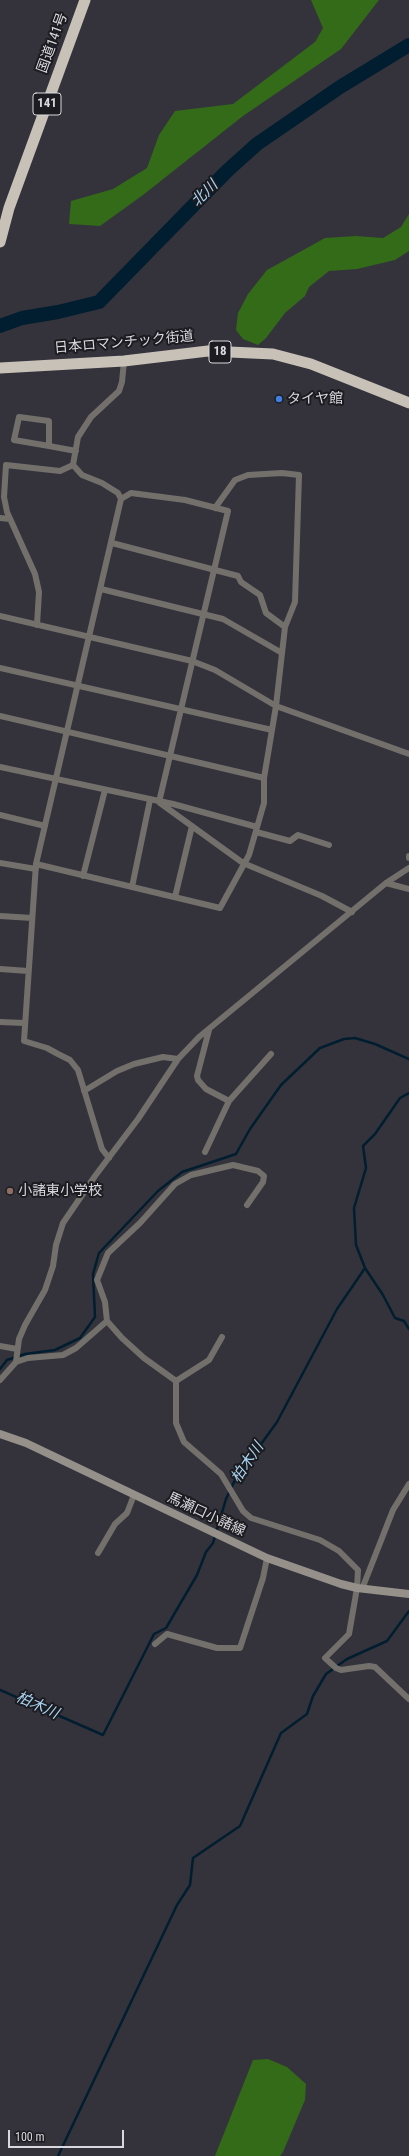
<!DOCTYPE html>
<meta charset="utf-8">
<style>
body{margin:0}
#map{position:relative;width:409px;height:2156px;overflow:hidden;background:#34333c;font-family:"Roboto Condensed",sans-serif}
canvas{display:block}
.scale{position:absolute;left:8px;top:2130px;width:116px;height:18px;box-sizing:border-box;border:2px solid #d8d8de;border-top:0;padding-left:5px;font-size:12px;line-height:14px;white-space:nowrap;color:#d8d8de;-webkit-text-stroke:3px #1c1b20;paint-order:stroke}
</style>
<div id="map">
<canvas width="409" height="2156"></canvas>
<div class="scale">100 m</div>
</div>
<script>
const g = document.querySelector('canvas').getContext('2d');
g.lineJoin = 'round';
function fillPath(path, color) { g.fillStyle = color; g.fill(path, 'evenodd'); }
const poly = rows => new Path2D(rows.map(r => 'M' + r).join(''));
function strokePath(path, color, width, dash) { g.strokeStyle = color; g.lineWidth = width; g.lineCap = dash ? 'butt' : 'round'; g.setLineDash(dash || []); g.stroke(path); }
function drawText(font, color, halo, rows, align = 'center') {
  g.font = font + ' "Roboto Condensed","Noto Sans JP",sans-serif'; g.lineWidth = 4; g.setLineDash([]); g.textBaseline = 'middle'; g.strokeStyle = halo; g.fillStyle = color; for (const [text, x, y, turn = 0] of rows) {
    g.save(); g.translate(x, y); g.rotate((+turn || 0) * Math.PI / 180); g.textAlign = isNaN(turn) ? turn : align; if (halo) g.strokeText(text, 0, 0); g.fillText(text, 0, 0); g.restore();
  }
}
const forest = poly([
 [311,0,379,0,341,49,243,116,143,195,100,226,69,224,71,201,113,189,147,168,159,135,175,111,233,104,315,42,323,28],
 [409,214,409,251,395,260,357,269,329,271,309,287,305,296,285,313,266,338,258,345,243,339,236,330,238,313,248,294,267,270,325,238,356,236,383,238,401,227],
 [268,2059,287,2067,306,2084,305,2100,283,2152,280,2156,215,2156,253,2060]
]);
const stream = poly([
 [365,1268,383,1295,395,1318,404,1321,409,1329],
 [0,1369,7,1360,25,1354,55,1350,80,1338,95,1317,93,1274,99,1253,158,1191,182,1172,236,1154,250,1129,281,1085,320,1048,344,1039,355,1038,375,1044,409,1059],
 [0,1690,103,1735,154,1634,166,1628,197,1575,206,1552,213,1543,226,1499,235,1480,277,1422,337,1309,365,1268,356,1245,354,1208,366,1168,363,1146,375,1134,400,1098,409,1093],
 [58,2156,177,1905,190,1885,193,1858,240,1826,281,1733,307,1714,313,1696,326,1674,347,1659,387,1641,409,1611]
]);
const river = poly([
 [0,326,22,318,58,312,99,302,227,171,257,144,340,87,409,45]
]);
const street = poly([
 [49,446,49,421,19,417,14,440,49,446,76,451],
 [73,465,82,475,102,483,118,493,121,499,36,864,24,1041,47,1048,58,1054,70,1060,78,1070,102,1149,109,1158],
 [73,465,78,437,91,417,119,391,122,382,124,361],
 [121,499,131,493,185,500,228,511,159,802],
 [215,508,235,480,248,475,282,473,299,475,295,602,285,627],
 [0,518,10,519],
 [101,589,223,619,282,653],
 [0,616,192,661,215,670,276,706,409,754],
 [37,625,39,592,35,574,7,512,4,497,6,465,60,471,73,465],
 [0,668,272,730],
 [0,716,264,778],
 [0,767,173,804,257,827],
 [160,803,243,863,322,896,352,912],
 [0,815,45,826],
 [256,832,290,841,298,835,329,845],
 [409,856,409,858],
 [0,863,36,869],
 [36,864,220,908,249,855,264,803,264,778,276,706,285,627,266,613,260,595,241,582,238,576,112,543],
 [83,876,105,790],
 [386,883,409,889],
 [132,887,150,800],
 [175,897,192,826],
 [0,916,32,918],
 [0,969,28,971],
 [0,1022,24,1023],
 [209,1030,197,1076,198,1080,206,1089,229,1101],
 [84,1091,117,1071,134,1064,163,1057,178,1059],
 [205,1152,229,1101,271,1054],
 [247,1205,263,1182,264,1176,258,1171,233,1165,191,1175,175,1184,140,1223,108,1253,97,1280,105,1302,107,1321,122,1338,144,1358,176,1381,176,1423,184,1442,221,1474,243,1511,251,1518,320,1540,339,1551,358,1570,357,1588,349,1634,325,1658,336,1668,341,1670,369,1666,375,1667,409,1699],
 [0,1346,17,1349],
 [16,1362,19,1339,25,1325,45,1290,53,1266,56,1245,63,1223,95,1176,138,1119,178,1059,199,1037,386,883,409,868],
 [0,1380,16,1362,28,1358,63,1355,76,1348,107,1321],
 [176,1381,209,1360,222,1337],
 [98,1553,115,1524,127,1513,134,1495],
 [362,1589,393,1510,409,1484],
 [155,1644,167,1634,217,1648,240,1648,263,1578,267,1558]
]);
const secondary = poly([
 [0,1434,26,1443,267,1558,341,1584,357,1588,409,1594]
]);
const highway = poly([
 [0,242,9,208,85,0],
 [0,368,124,361,208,351,273,354,311,364,409,403]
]);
const markers = [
 [279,399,4,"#3f7fe0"],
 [10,1191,4,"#8d6e63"]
];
const shields = [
 [47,104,28],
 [220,352,22]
];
const shieldNames = [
 ["141",47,104],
 ["18",220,352]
];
const streetNames = [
 ["国道141号",53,43,-70],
 ["日本ロマンチック街道",124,343,-5],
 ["馬瀬口小諸線",206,1515,25]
];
const poiNames = [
 ["タイヤ館",287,399],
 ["小諸東小学校",18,1191]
];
const waterNames = [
 ["北川",205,194,-45],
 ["柏木川",248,1463,-56],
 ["柏木川",37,1706,24]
];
fillPath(forest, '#336b19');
strokePath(stream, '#001e2f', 2.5);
strokePath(river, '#001e2f', 14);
strokePath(street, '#73706c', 6);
strokePath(secondary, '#95918a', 8);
strokePath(highway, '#c8c1b7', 11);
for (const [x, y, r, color] of markers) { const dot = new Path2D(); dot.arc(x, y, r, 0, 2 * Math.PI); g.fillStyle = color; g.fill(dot); strokePath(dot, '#1c1b20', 1.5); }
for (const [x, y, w] of shields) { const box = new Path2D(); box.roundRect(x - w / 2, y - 11, w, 22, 3); g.fillStyle = '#1c1b20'; g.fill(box); strokePath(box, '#d8d8de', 1); }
drawText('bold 13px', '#d8d8de', null, shieldNames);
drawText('14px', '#d8d8de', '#1c1b20', streetNames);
drawText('14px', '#d8d8de', '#1c1b20', poiNames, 'left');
drawText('italic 15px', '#a7d4f2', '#1c1b20', waterNames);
</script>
